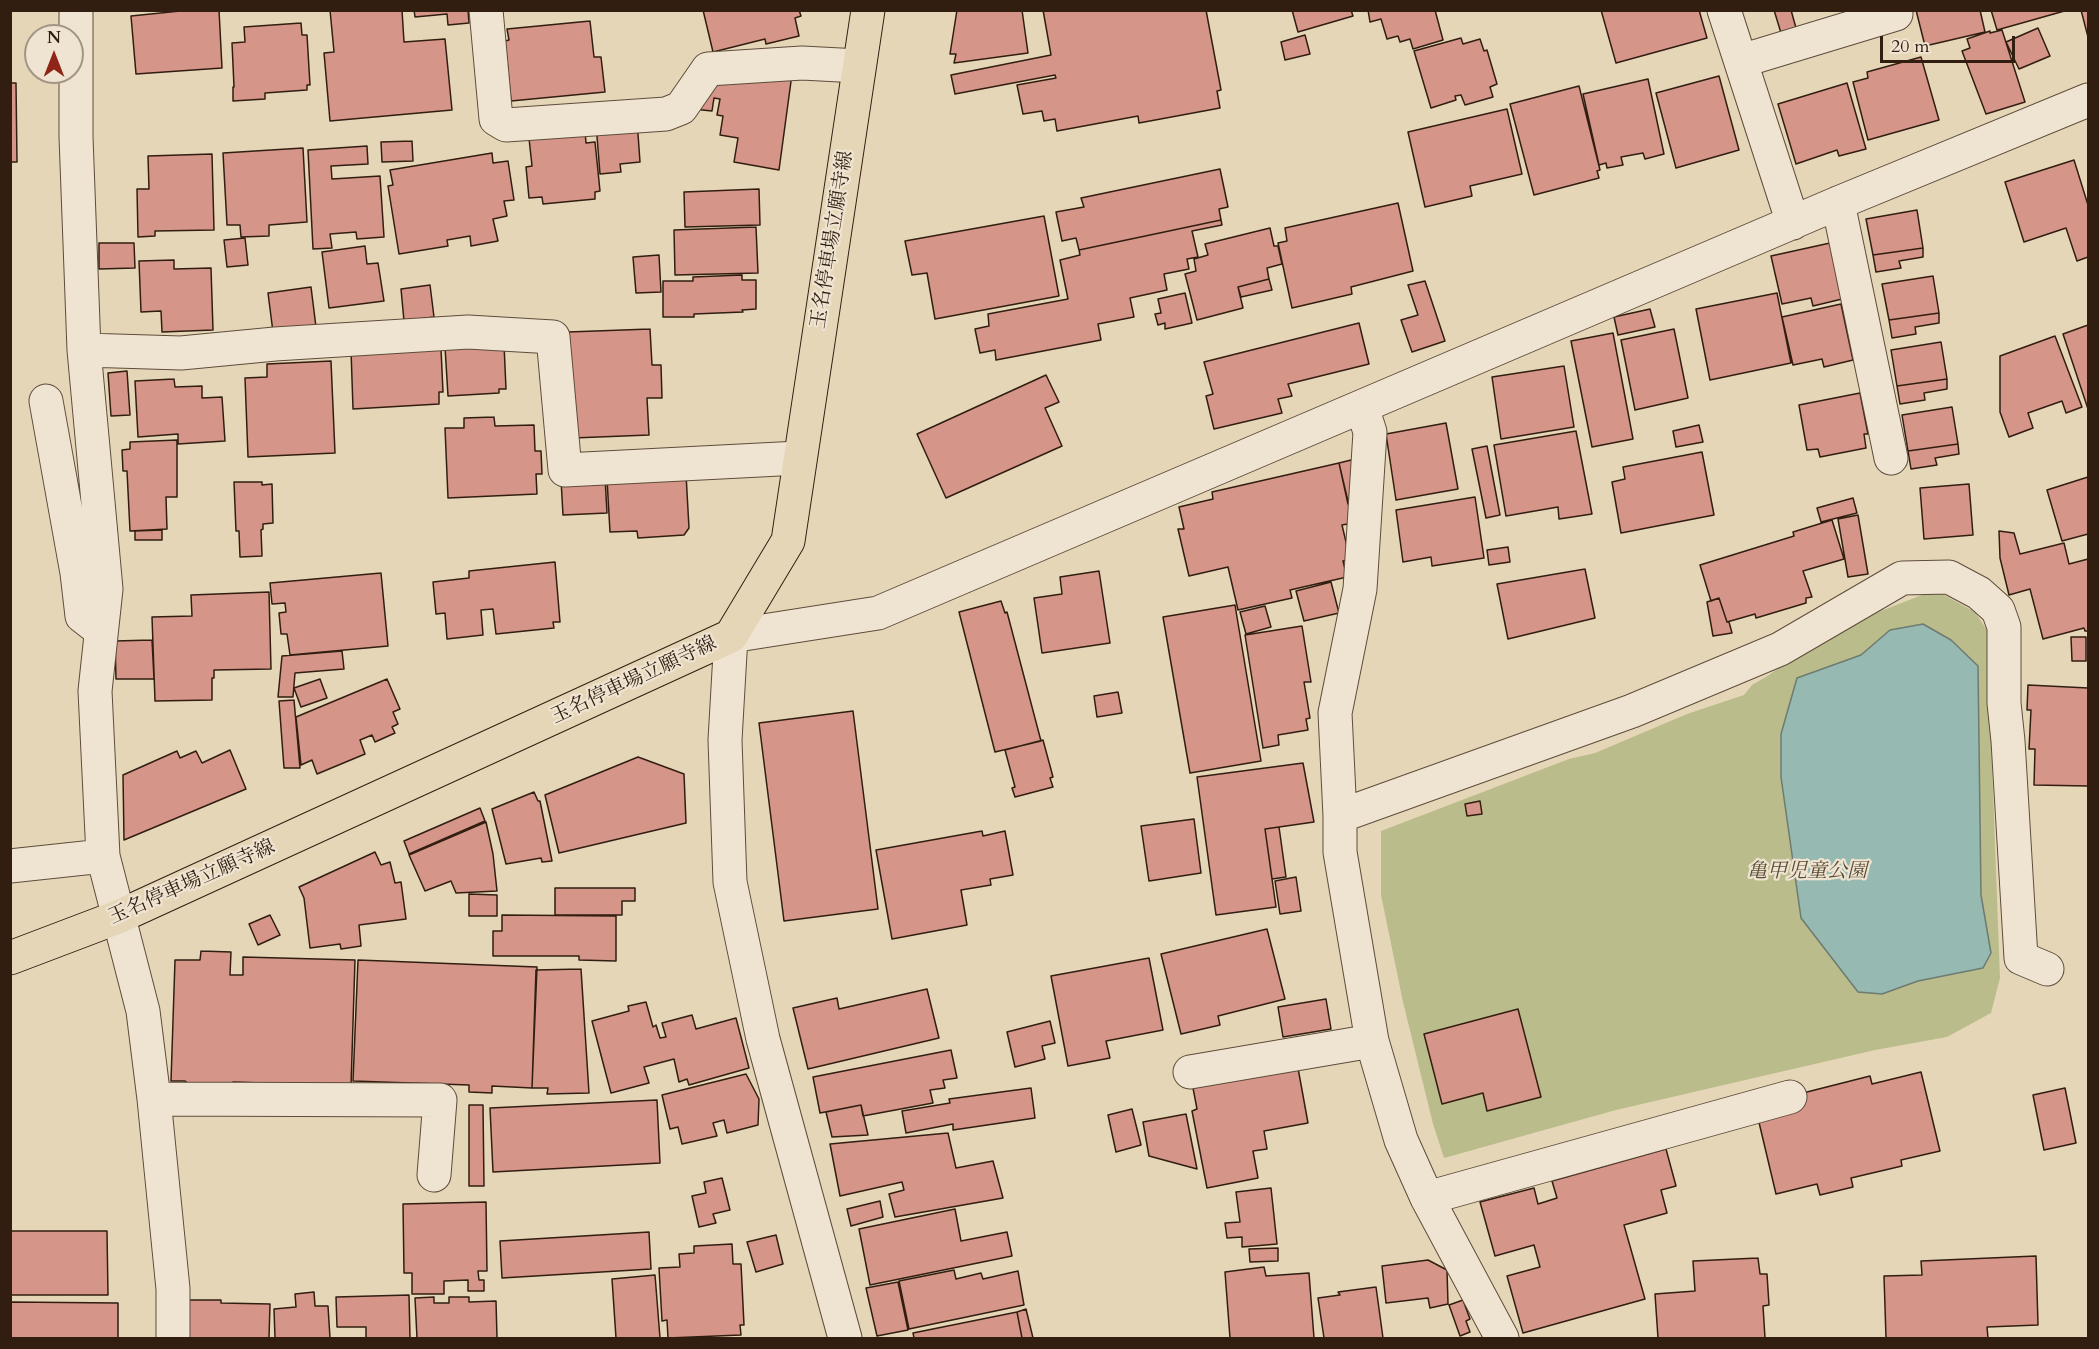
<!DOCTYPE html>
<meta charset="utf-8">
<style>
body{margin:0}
#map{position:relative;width:2099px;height:1349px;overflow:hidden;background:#e6d6b8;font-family:Cardo,serif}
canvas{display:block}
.frame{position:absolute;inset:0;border:12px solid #311e11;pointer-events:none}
.north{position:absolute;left:24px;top:24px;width:60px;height:60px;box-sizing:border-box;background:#efe4d1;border:2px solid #a39584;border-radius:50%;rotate:0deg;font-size:16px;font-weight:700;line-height:24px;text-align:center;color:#311e11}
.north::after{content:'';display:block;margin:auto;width:21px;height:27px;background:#8f2418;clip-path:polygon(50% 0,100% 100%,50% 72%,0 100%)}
.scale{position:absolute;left:1880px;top:36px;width:135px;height:27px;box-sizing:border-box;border:3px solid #311e11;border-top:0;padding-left:8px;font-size:18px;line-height:21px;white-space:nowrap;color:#311e11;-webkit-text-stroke:4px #efe4d1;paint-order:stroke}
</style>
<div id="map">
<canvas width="2099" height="1349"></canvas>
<div class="frame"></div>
<div class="north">N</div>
<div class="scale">20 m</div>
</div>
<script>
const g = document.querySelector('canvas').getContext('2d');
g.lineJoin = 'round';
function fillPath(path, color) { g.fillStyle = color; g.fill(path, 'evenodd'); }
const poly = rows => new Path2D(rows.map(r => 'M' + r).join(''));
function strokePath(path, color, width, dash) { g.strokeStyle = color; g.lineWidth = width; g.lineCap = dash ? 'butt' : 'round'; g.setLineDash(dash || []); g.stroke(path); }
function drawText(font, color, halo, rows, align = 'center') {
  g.font = font + ' Cardo,"Noto Serif JP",serif'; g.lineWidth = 4.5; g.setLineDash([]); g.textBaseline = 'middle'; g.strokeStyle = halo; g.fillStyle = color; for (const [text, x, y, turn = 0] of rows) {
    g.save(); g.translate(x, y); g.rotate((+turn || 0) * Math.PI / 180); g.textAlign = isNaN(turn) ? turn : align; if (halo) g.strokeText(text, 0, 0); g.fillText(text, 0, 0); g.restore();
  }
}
const green = poly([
 [1935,590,1975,612,1987,630,2000,978,1991,1013,1947,1037,1875,1050,1616,1110,1444,1158,1433,1124,1403,1002,1381,895,1381,831,1569,759,1595,753,1687,714,1744,695,1752,685,1769,675,1809,645,1860,619]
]);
const water = poly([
 [1923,624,1951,640,1978,666,1981,895,1991,953,1983,968,1918,981,1882,994,1858,992,1801,918,1781,777,1781,734,1797,678,1861,655,1890,630,1923,624]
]);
const building = poly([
 [219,10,222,68,136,74,131,16,190,10,219,10],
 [330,10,402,10,404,42,445,39,452,110,330,121,324,53,334,52,330,10],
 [414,10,468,10,469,23,448,25,447,14,415,17,414,10],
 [703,10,799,10,801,16,795,18,799,36,766,44,765,39,713,52,703,10],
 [957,10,1022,10,1028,53,954,63,956,54,950,54,957,10],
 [1043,10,1206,10,1221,90,1217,91,1220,108,1139,123,1138,116,1057,131,1055,119,1044,121,1042,111,1023,114,1017,85,1056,78,1055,75,955,94,951,75,1051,55,1043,10],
 [1292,10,1351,10,1353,16,1298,32,1292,10],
 [1368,10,1435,10,1443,40,1413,49,1410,39,1400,42,1398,36,1387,39,1381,19,1370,22,1368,10],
 [1601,10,1699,10,1707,38,1616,63,1601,10],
 [1774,10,1791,10,1796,28,1781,33,1774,10],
 [1916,10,1980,10,1985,32,1925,46,1916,10],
 [1991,10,2068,10,1997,30,1991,10],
 [2081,10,2088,10,2088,37,2081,10],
 [590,21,594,57,601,57,605,92,511,101,505,41,509,40,507,29,590,21],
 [301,23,302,35,307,35,310,85,307,85,307,90,265,93,265,99,233,101,233,87,234,87,232,43,245,42,244,27,301,23],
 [2038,28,2050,56,2019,69,2006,42,2038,28],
 [2002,30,2025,102,1986,114,1962,51,1970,48,1967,39,1990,31,1990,33,2002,30],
 [1305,35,1310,54,1285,60,1281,42,1305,35],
 [1461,38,1463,44,1480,39,1484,51,1487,50,1497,84,1490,87,1493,97,1465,105,1461,95,1455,96,1456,100,1431,108,1414,51,1461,38],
 [1921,57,1939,120,1868,140,1853,82,1868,78,1867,72,1921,57],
 [792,74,779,170,734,162,738,138,720,135,723,116,717,115,720,99,714,98,712,111,693,109,717,76,792,74],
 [1719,76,1739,150,1676,168,1656,93,1719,76],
 [1648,79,1664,154,1645,159,1643,153,1621,157,1623,165,1607,168,1606,163,1599,165,1583,94,1648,79],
 [10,83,16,83,17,162,10,162,10,83],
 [1847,83,1866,149,1839,156,1837,150,1796,164,1778,104,1847,83],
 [1579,86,1600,170,1597,171,1599,178,1534,195,1510,104,1579,86],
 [1507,109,1522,174,1470,186,1472,196,1425,207,1408,132,1507,109],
 [637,120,640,162,620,164,621,172,600,174,596,124,637,120],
 [528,129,585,131,586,143,595,142,600,191,595,192,595,199,543,204,542,197,529,198,526,167,532,166,528,129],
 [412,141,413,161,382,162,381,142,412,141],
 [367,146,368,164,331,166,332,179,380,176,384,237,357,239,356,232,330,234,332,248,313,249,308,150,367,146],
 [303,148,307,222,269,225,269,236,241,237,240,225,227,225,223,153,303,148],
 [492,153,493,163,508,161,514,200,504,201,507,216,493,219,498,241,471,246,470,236,447,240,448,246,399,254,388,186,393,185,390,170,492,153],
 [212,154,214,230,155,231,155,236,138,237,137,189,149,189,148,156,212,154],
 [2074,160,2088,205,2088,257,2077,261,2066,228,2024,242,2005,182,2074,160],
 [1220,169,1228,207,1219,209,1221,220,1079,250,1076,238,1062,241,1056,212,1084,207,1081,198,1220,169],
 [759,189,760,225,685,227,684,192,759,189],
 [1398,203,1413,271,1351,287,1352,294,1292,308,1278,243,1287,241,1285,228,1398,203],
 [1917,210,1923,248,1873,255,1866,219,1917,210],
 [1044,216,1059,296,935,319,927,273,912,275,905,241,1044,216],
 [1221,220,1222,225,1192,231,1198,257,1187,259,1189,269,1164,274,1167,290,1130,298,1134,317,1098,324,1101,340,996,360,995,350,980,353,975,329,989,326,988,314,1068,299,1060,260,1080,255,1079,250,1221,220],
 [756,227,758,273,675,275,674,230,756,227],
 [1270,228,1274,246,1278,246,1282,264,1267,268,1269,279,1238,287,1243,308,1197,320,1185,274,1196,271,1194,259,1208,255,1205,244,1270,228],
 [245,238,248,265,227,267,224,240,245,238],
 [99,243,134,243,135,268,99,269,99,243],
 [1830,243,1842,299,1813,306,1811,298,1782,304,1771,256,1830,243],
 [365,246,367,264,378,263,384,301,329,308,322,252,365,246],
 [1923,248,1923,257,1899,261,1901,268,1876,272,1873,255,1923,248],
 [659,255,661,292,636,293,633,257,659,255],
 [174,260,174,269,211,268,213,330,162,332,161,311,141,312,139,261,174,260],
 [742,275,742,280,756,280,756,309,742,310,743,312,694,314,694,317,663,317,663,281,693,281,693,277,742,275],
 [1933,276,1939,313,1889,320,1882,284,1933,276],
 [1269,279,1272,290,1241,297,1238,287,1269,279],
 [1425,281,1445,341,1412,352,1401,320,1418,315,1408,285,1425,281],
 [430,285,434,317,404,321,401,289,430,285],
 [311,287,317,335,274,340,268,293,311,287],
 [1185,293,1192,323,1165,329,1165,323,1158,325,1155,314,1161,313,1158,299,1185,293],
 [1777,293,1791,363,1710,380,1696,309,1777,293],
 [1841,304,1853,360,1824,367,1822,359,1793,365,1782,317,1841,304],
 [1650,309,1655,327,1618,335,1614,317,1650,309],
 [1939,313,1939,323,1915,327,1916,334,1892,338,1889,320,1939,313],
 [1359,323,1369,364,1288,384,1292,396,1278,399,1282,413,1214,429,1206,396,1213,394,1204,362,1359,323],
 [2088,325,2088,409,2063,334,2088,325],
 [650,329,652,365,661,365,662,398,647,398,649,435,573,438,568,332,650,329],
 [1674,329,1688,398,1635,410,1621,340,1674,329],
 [1613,333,1633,439,1592,447,1571,341,1613,333],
 [2055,336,2082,407,2066,413,2062,401,2028,413,2033,428,2009,437,2000,412,2000,356,2055,336],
 [1941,342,1947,379,1897,386,1891,350,1941,342],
 [504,344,506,389,499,389,499,393,448,396,445,347,504,344],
 [441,349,443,392,439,392,439,404,353,409,351,350,441,349],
 [331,361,335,453,248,457,245,378,267,377,267,364,331,361],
 [1564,366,1574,427,1501,439,1492,377,1564,366],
 [127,371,130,415,111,416,108,373,127,371],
 [1046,375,1059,402,1045,408,1062,446,946,498,917,434,1046,375],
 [174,379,175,387,202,386,202,398,222,397,225,441,178,444,178,434,138,437,135,381,174,379],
 [1947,379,1947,389,1924,393,1925,400,1900,404,1897,386,1947,379],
 [1860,393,1868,434,1864,434,1866,448,1820,457,1818,449,1807,450,1799,405,1860,393],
 [1952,407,1958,444,1908,451,1902,415,1952,407],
 [494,417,495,426,534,425,535,451,541,451,542,474,536,474,537,494,448,498,445,428,464,428,464,418,494,417],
 [1446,423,1458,489,1396,500,1386,434,1446,423],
 [1699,425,1703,442,1676,447,1673,431,1699,425],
 [1576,431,1592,514,1559,519,1558,507,1506,516,1494,445,1576,431],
 [177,440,177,497,166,497,167,529,130,531,127,471,123,471,122,450,130,449,130,442,177,440],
 [1958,444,1959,454,1935,458,1937,465,1911,469,1908,451,1958,444],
 [1487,446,1500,515,1486,518,1472,449,1487,446],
 [1702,452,1714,515,1621,533,1612,482,1625,479,1623,467,1702,452],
 [1355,459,1353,503,1348,504,1339,463,1355,459],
 [1339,463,1353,523,1342,525,1350,559,1343,561,1347,577,1290,590,1292,598,1238,610,1228,567,1189,576,1178,529,1184,529,1179,507,1213,499,1212,492,1339,463],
 [686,474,689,528,684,535,638,538,637,531,610,532,607,479,686,474],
 [605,477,607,513,563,515,561,480,605,477],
 [2088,477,2088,534,2062,541,2047,490,2088,477],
 [234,482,262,482,262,485,272,484,273,523,263,524,263,529,261,530,262,556,240,557,239,531,236,531,234,482],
 [1969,484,1973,535,1924,539,1920,488,1969,484],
 [1475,497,1484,558,1432,566,1431,557,1403,562,1396,510,1475,497],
 [1853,498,1857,513,1821,522,1817,508,1853,498],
 [1858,515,1868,574,1848,577,1838,519,1858,515],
 [1832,520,1844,559,1803,571,1812,597,1806,598,1806,603,1756,618,1755,614,1727,622,1719,598,1711,601,1700,565,1794,536,1793,532,1832,520],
 [162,530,162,540,135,540,135,531,162,530],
 [1999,531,2014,533,2020,554,2064,543,2069,564,2088,559,2088,631,2085,631,2084,628,2043,639,2030,589,2009,595,2000,558,1999,531],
 [1508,547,1510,562,1489,565,1487,550,1508,547],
 [555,562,560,622,553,622,554,628,496,634,493,609,481,610,483,635,447,639,445,613,436,614,433,582,469,578,469,571,555,562],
 [1585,569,1595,618,1508,639,1497,584,1585,569],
 [1099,571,1110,643,1042,653,1034,598,1062,594,1060,577,1099,571],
 [381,573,388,646,290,655,287,634,281,634,279,613,286,612,285,603,272,604,270,583,381,573],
 [1331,582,1339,613,1304,621,1296,591,1331,582],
 [269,592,271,669,214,670,214,678,212,678,212,700,155,701,152,617,192,616,191,595,269,592],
 [1719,598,1727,622,1729,622,1732,633,1713,636,1707,602,1719,598],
 [1001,601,1005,613,1007,612,1041,741,995,752,959,612,1001,601],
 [1235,605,1261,761,1190,773,1163,617,1235,605],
 [1265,606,1271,627,1246,634,1240,612,1265,606],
 [1302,626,1311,682,1304,682,1310,718,1306,719,1308,730,1278,735,1279,745,1263,748,1245,635,1302,626],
 [2071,637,2086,637,2086,661,2072,661,2071,637],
 [152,640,154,679,116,679,115,641,152,640],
 [342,651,344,669,295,673,293,697,278,697,282,656,342,651],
 [320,679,327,698,301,707,294,688,320,679],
 [387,679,400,709,393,712,398,724,392,727,395,733,375,742,372,735,360,740,365,754,317,774,312,760,301,765,296,717,387,679],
 [2028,685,2088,688,2088,786,2034,785,2035,749,2029,749,2031,710,2027,710,2028,685],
 [1118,692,1122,713,1097,717,1094,696,1118,692],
 [294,700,300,768,284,768,279,701,294,700],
 [853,711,878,909,784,921,759,723,853,711],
 [1043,740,1053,777,1050,778,1053,787,1015,797,1012,788,1015,787,1005,750,1043,740],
 [230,750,246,789,124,840,123,775,177,751,180,758,196,751,202,763,230,750],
 [638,757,684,774,686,823,559,853,545,795,638,757],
 [1303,763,1314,822,1265,829,1276,907,1216,915,1197,777,1303,763],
 [534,792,538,801,540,801,552,861,542,862,541,858,506,864,492,809,534,792],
 [1480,801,1482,814,1467,816,1465,804,1480,801],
 [480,808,485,821,409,854,404,841,480,808],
 [1194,819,1201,873,1149,881,1141,826,1194,819],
 [486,822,493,854,497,891,456,893,451,881,425,891,409,855,486,822],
 [1279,827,1286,877,1272,879,1265,829,1279,827],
 [982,831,983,836,1005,831,1013,875,990,879,991,885,961,890,967,925,892,939,876,850,982,831],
 [375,852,381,865,390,862,395,883,401,882,406,919,359,925,361,946,341,949,340,944,310,948,304,898,299,887,375,852],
 [1296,877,1301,911,1280,914,1275,881,1296,877],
 [555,888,635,888,635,901,622,901,622,915,555,915,555,888],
 [469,894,497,895,497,916,469,916,469,894],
 [270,915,280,935,258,945,249,924,270,915],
 [502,915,616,916,616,961,579,960,579,956,493,956,493,931,502,931,502,915],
 [1267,929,1285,999,1218,1016,1220,1025,1181,1034,1161,954,1267,929],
 [201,951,231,952,230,975,243,975,243,957,355,960,351,1086,233,1082,233,1091,196,1090,185,1081,171,1081,175,960,200,960,201,951],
 [1149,958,1163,1030,1106,1041,1110,1058,1068,1066,1051,976,1149,958],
 [358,960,537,967,532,1088,492,1086,492,1093,469,1092,469,1085,353,1081,358,960],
 [581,969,589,1093,547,1094,548,1088,532,1088,536,970,581,969],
 [927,989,939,1038,808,1069,793,1008,837,998,839,1009,927,989],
 [1326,999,1331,1029,1283,1037,1278,1007,1326,999],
 [646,1002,653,1027,656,1025,660,1038,666,1037,662,1023,692,1015,696,1029,736,1018,749,1068,689,1085,687,1079,679,1082,674,1059,644,1067,649,1083,611,1093,592,1021,629,1011,628,1006,646,1002],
 [1518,1009,1541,1097,1487,1111,1483,1093,1442,1104,1424,1034,1518,1009],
 [1050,1021,1055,1043,1042,1046,1045,1059,1015,1067,1007,1032,1050,1021],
 [951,1050,957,1078,943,1080,945,1088,930,1090,933,1103,863,1116,861,1105,820,1113,813,1077,951,1050],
 [1298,1068,1308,1123,1264,1131,1267,1149,1253,1151,1258,1178,1207,1188,1192,1111,1197,1109,1193,1088,1298,1068],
 [1921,1072,1940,1151,1901,1160,1902,1166,1851,1178,1853,1187,1820,1195,1817,1184,1776,1194,1757,1114,1803,1093,1870,1076,1872,1084,1921,1072],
 [746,1074,759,1099,758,1125,727,1133,724,1120,713,1123,717,1136,682,1144,678,1127,670,1129,662,1095,746,1074],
 [1031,1088,1035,1118,953,1130,953,1124,906,1133,902,1111,950,1103,949,1099,1031,1088],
 [2065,1088,2076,1143,2044,1150,2033,1095,2065,1088],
 [657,1100,660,1163,493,1172,490,1108,657,1100],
 [469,1105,483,1105,484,1186,469,1186,469,1105],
 [861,1105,868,1135,832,1137,826,1112,861,1105],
 [1132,1109,1141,1145,1116,1152,1108,1115,1132,1109],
 [1186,1114,1197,1169,1149,1156,1143,1122,1186,1114],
 [948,1133,956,1168,993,1161,1003,1198,895,1217,889,1194,904,1190,902,1182,840,1196,830,1144,948,1133],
 [1666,1149,1676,1186,1661,1190,1667,1213,1624,1225,1645,1299,1523,1333,1507,1276,1540,1267,1534,1245,1495,1256,1480,1202,1534,1188,1538,1204,1557,1198,1552,1181,1666,1149],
 [722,1178,730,1210,713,1214,716,1223,699,1227,692,1196,706,1193,704,1182,722,1178],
 [1271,1188,1277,1244,1242,1247,1242,1237,1227,1238,1225,1223,1240,1222,1236,1192,1271,1188],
 [880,1201,883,1217,851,1226,847,1209,880,1201],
 [486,1202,487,1271,478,1271,479,1280,484,1280,484,1291,468,1291,468,1280,444,1281,444,1294,412,1294,412,1273,404,1273,403,1204,486,1202],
 [955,1209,961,1241,1007,1232,1012,1256,870,1285,859,1229,955,1209],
 [10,1231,107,1231,108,1295,10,1295,10,1231],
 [649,1232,651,1269,502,1278,500,1241,649,1232],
 [776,1235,783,1264,756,1272,747,1242,776,1235],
 [732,1244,733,1264,741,1264,744,1325,740,1325,741,1335,668,1338,667,1320,662,1321,659,1268,680,1267,679,1254,694,1253,694,1246,732,1244],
 [1278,1248,1278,1261,1250,1262,1249,1249,1278,1248],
 [2036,1256,2038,1325,1987,1327,1988,1338,1886,1338,1884,1276,1922,1275,1921,1261,2036,1256],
 [1758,1258,1760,1274,1767,1274,1769,1305,1763,1306,1765,1338,1658,1338,1655,1294,1695,1291,1693,1261,1758,1258],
 [1428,1260,1447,1270,1448,1304,1430,1308,1428,1298,1386,1303,1382,1266,1428,1260],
 [1264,1267,1266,1276,1309,1273,1314,1338,1230,1338,1225,1272,1264,1267],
 [954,1270,956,1279,981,1273,983,1279,1018,1271,1024,1305,909,1329,899,1281,954,1270],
 [655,1275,660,1338,616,1338,612,1279,655,1275],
 [898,1282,908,1330,877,1336,866,1288,898,1282],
 [1376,1287,1383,1338,1324,1338,1318,1298,1340,1295,1338,1292,1376,1287],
 [314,1292,315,1306,328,1306,330,1338,275,1338,274,1309,296,1307,295,1294,314,1292],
 [409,1295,410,1338,366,1338,366,1327,337,1327,336,1297,409,1295],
 [434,1297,434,1303,449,1303,449,1297,469,1297,469,1302,496,1301,497,1338,417,1338,415,1298,434,1297],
 [188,1300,221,1300,221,1303,270,1304,269,1338,187,1338,188,1300],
 [1463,1300,1470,1319,1466,1321,1470,1332,1460,1336,1449,1305,1463,1300],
 [10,1302,118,1303,118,1338,10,1338,10,1302],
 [1026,1309,1033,1338,1022,1338,1017,1312,1026,1309],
 [1017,1312,1022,1338,914,1338,913,1333,1017,1312]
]);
const minor = poly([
 [76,10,76,137,84,350,106,589,95,691,103,856,143,1011,154,1099,173,1289,173,1338],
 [486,10,496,119,506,125,666,114,681,108,708,69,802,63,859,66],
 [1724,10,1793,223],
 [1741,61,1896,14],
 [1838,203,1891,458],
 [84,350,181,353,275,344,468,332,553,337,565,470,799,458],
 [46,401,77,573,82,616,100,630],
 [1362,407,1370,432,1360,589,1335,713,1340,816,1340,852,1372,1041,1401,1140,1427,1198,1502,1338],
 [1340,816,1632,711,1780,649,1902,578,1949,577,1979,593,1998,610,2004,627,2004,703,2008,741,2021,958,2047,969],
 [10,866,103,856],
 [1190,1072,1372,1041],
 [154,1099,440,1100,434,1175],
 [1427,1198,1790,1097],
 [845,1338,763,1039,730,882,725,740,731,636,878,613,1838,203,2088,100]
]);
const major = poly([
 [10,958,118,917,731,636,788,541,868,10]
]);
const streetNames = [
 ["玉名停車場立願寺線",833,240,-81],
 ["玉名停車場立願寺線",634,681,-25],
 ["玉名停車場立願寺線",192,883,-24]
];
const parkNames = [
 ["亀甲児童公園",1807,872]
];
fillPath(green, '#bbbc8b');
fillPath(water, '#96b9b1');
strokePath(water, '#6e7b71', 1.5);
fillPath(building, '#d59588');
strokePath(building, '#311e11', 1.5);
strokePath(minor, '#5e4c3b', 35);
strokePath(major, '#311e11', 35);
strokePath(minor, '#efe4d1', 33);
strokePath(major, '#e6d6b8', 33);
drawText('20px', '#311e11', '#efe4d1', streetNames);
drawText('italic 20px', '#5a4d36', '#efe4d1', parkNames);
</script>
